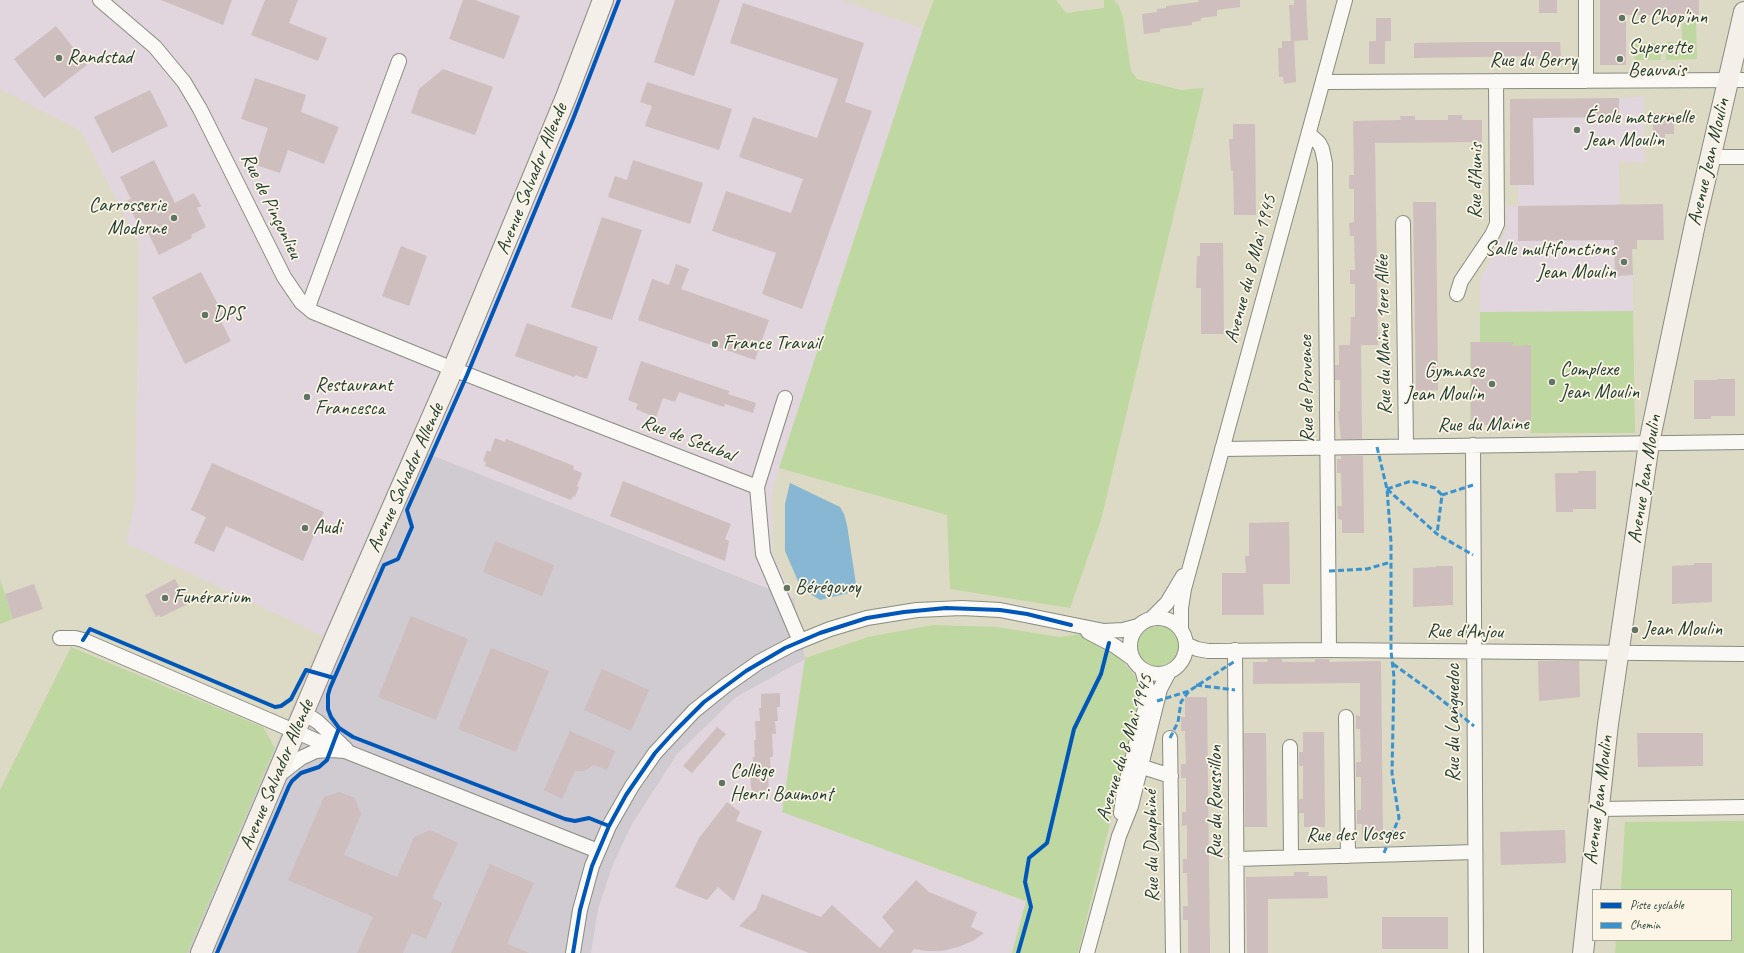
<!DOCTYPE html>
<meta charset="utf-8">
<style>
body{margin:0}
#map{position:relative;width:1744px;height:953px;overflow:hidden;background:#dcd9c4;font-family:Caveat,sans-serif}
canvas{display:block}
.legend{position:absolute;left:1592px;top:889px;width:140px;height:52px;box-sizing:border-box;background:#fcf5e5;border:1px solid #a4ab9e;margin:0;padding:5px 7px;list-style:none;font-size:12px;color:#1f3d34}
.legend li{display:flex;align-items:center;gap:8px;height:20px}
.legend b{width:20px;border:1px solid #a4ab9e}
</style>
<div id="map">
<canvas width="1744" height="953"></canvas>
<ul class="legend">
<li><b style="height:5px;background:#0057b8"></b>Piste cyclable</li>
<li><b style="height:5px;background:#3993ce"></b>Chemin</li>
</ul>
</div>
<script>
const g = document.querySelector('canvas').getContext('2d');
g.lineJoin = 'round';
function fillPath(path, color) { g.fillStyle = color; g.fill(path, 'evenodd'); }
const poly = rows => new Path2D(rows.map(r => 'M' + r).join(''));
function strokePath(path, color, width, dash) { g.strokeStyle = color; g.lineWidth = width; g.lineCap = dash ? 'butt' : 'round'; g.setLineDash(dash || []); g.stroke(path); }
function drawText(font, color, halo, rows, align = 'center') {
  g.font = font + ' Caveat,sans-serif'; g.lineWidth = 3.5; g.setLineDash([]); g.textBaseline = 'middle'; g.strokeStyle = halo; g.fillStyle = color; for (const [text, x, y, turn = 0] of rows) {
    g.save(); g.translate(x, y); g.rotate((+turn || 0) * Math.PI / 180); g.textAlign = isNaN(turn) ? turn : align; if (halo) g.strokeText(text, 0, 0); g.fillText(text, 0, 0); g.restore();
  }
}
const built = poly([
 [0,0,842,0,923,29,779,468,772,495,773,554,794,599,421,451,406,448,323,636,126,543,135,502,139,244,81,131,0,89],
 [1644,96,1645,163,1619,161,1620,205,1663,204,1664,240,1637,240,1614,250,1615,276,1633,275,1633,311,1480,312,1480,279,1506,231,1506,206,1518,206,1518,185,1510,185,1510,99,1619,98],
 [805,659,782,812,1026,902,1011,953,591,953,598,909,613,864,632,824,677,754,736,697]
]);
const industrial = poly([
 [406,448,421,451,794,599,805,659,736,697,677,754,632,824,613,864,598,909,591,953,187,953,322,639]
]);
const green = poly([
 [934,0,1056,0,1066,13,1104,8,1104,0,1114,0,1119,6,1123,17,1131,71,1137,79,1181,90,1204,88,1101,520,1070,608,950,589,947,515,779,468,923,29],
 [1696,22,1697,59,1666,60,1666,42,1682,42,1682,23],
 [1634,43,1661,43,1661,60,1635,60],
 [1633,311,1635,433,1531,433,1531,421,1513,422,1514,425,1470,425,1470,342,1480,342,1480,312],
 [0,579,13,619,0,624],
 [933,625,996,627,1060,637,1080,634,1121,659,1135,676,1142,694,1078,953,1012,953,1026,901,782,812,805,658,868,637],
 '1137 647a21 21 0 1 1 42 0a21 21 0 1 1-42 0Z',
 [71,647,263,727,275,748,187,953,0,953,0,790],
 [1744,821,1744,953,1615,953,1616,940,1731,940,1731,890,1621,890,1625,822]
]);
const water = poly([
 [790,483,840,507,844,514,847,525,857,591,820,600,801,588,785,551,785,504]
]);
const building = poly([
 [161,0,232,0,223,25],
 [265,0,298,0,289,23,327,38,318,61,251,35],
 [463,0,475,0,520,16,504,59,449,39],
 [675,0,720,0,694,76,654,62],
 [1198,0,1240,0,1240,7,1217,10,1217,16,1201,18,1201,21,1192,22,1192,25,1160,29,1160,32,1144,34,1142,14,1157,12,1157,9,1166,8,1166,6,1199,2],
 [1294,0,1306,0,1308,40,1294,41,1296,82,1284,84,1283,77,1279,77,1278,48,1282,48,1282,41,1291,41,1289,5,1294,5],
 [1539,0,1557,0,1557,13,1539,13],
 [1600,0,1699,0,1699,15,1626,15,1626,65,1600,65],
 [743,3,864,43,845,102,872,111,802,309,762,294,776,253,712,231,726,191,791,213,803,179,739,157,753,117,817,138,838,79,730,43],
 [1376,18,1391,18,1391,41,1376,41],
 [56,26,87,65,44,98,14,59],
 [1369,41,1385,41,1385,64,1369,64],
 [1475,42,1560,42,1561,58,1538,59,1538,56,1414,58,1414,43],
 [443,69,493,87,475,135,411,113,419,89],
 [255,78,306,95,301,112,339,127,324,164,288,150,280,173,256,165,268,128,241,119],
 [647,82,732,109,719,150,645,126,652,106,640,102],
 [150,90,168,126,112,153,94,117],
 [1619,98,1619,117,1533,118,1534,185,1510,185,1510,99],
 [1653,113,1674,113,1674,134,1665,134,1665,140,1653,140],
 [1448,115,1462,115,1462,120,1482,120,1482,142,1375,143,1378,345,1361,345,1362,439,1341,439,1338,411,1340,411,1340,380,1335,380,1335,365,1339,365,1339,345,1350,345,1351,317,1355,317,1355,284,1350,284,1350,270,1355,270,1354,236,1350,236,1349,223,1354,222,1354,189,1349,189,1349,175,1354,175,1353,121,1401,120,1400,116,1415,116,1415,120,1448,120],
 [1233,124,1255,124,1256,215,1234,215,1233,171,1231,171,1229,139,1233,139],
 [154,160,175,203,194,193,201,206,197,208,206,227,191,235,192,238,159,255,142,221,138,224,126,201,131,199,120,177],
 [633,160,703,183,690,224,608,197,615,176,627,180],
 [1413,202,1436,202,1438,390,1416,391],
 [1663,204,1664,240,1637,240,1637,249,1632,249,1633,275,1615,276,1614,240,1518,241,1518,206],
 [602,217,642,230,612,320,571,307],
 [1200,243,1223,243,1224,334,1201,334,1201,288,1196,288,1197,256,1200,256],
 [401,246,427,256,409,306,382,296],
 [676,264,689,269,681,289,769,320,755,360,638,320,652,279,669,285],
 [201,272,225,318,221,321,231,341,185,364,152,297],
 [527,323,598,347,587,379,575,375,574,377,515,356],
 [1471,342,1513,342,1512,346,1531,345,1531,421,1514,422,1514,425,1471,425],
 [641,361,729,391,728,394,756,403,753,413,725,404,724,407,679,392,675,402,663,398,656,418,636,409,638,404,628,400],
 [1717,379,1735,379,1735,416,1711,416,1711,419,1694,419,1694,380,1717,380],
 [495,438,505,442,506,439,574,466,573,469,582,473,577,486,579,487,575,497,573,496,571,500,485,466,486,462,483,461,487,450,490,452],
 [1341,456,1363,456,1364,533,1342,533,1342,520,1338,519,1337,506,1342,506,1341,473,1337,473,1337,459,1341,459],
 [212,463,324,512,303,561,226,526,214,552,194,543,206,517,191,510],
 [1578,471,1596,471,1596,509,1573,509,1573,512,1556,512,1555,473,1579,473],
 [623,481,731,524,725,539,729,541,725,561,610,516],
 [1289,522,1290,584,1263,584,1264,615,1222,615,1222,573,1246,573,1245,556,1249,556,1249,523],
 [495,541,554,565,542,596,483,572],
 [1694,563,1712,563,1712,602,1672,604,1672,566,1694,565],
 [1436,566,1453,566,1453,605,1413,607,1413,568,1436,567],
 [175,579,188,604,161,617,159,615,156,617,145,595],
 [34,584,43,609,13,619,5,594],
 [411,616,468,639,436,720,378,697],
 [491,648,549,671,516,752,458,729],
 [1267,659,1282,659,1282,662,1315,662,1315,659,1330,659,1329,662,1381,661,1383,838,1362,838,1362,824,1357,824,1357,810,1361,810,1361,777,1356,777,1356,762,1361,762,1360,729,1356,729,1356,715,1360,716,1360,683,1253,684,1253,662,1268,662],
 [1538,661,1579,661,1580,697,1539,701],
 [602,669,649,690,631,731,584,710],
 [780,693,780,707,777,707,778,721,775,721,776,734,772,734,773,757,770,757,771,775,768,775,769,793,752,794,750,776,753,776,753,757,755,757,754,740,756,740,755,721,760,721,759,708,761,708,761,694],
 [1185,697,1207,697,1210,953,1188,953,1188,920,1183,920,1183,906,1188,906,1187,873,1183,873,1183,859,1187,859,1187,825,1182,826,1182,812,1186,812,1186,778,1181,778,1181,764,1186,764,1185,731,1181,731,1181,717,1185,717],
 [717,727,726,734,692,773,683,766],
 [570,731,615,751,607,770,594,765,584,771,575,771,562,799,544,790],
 [1303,732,1324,732,1325,827,1304,827,1304,813,1299,813,1299,799,1303,799,1303,766,1299,766,1299,752,1303,752],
 [1244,733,1266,733,1267,827,1245,827],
 [1637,733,1703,733,1703,766,1638,767],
 [339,792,355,798,361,814,344,855,397,877,414,837,430,830,458,843,432,898,442,903,426,939,412,933,403,953,357,953,373,917,288,880,324,797],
 [727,802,740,812,736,821,762,831,734,901,718,887,707,900,675,887,699,838],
 [1565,830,1566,863,1501,865,1500,832],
 [490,864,534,883,507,944,529,953,451,953],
 [1294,872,1309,872,1308,876,1327,876,1328,898,1268,899,1268,953,1247,953,1246,877,1294,876],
 [916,880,929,892,977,912,971,927,984,933,973,941,958,947,942,951,927,951,914,949,911,953,809,953,739,926,756,909,762,894,821,917,832,905,880,948,894,931,882,917],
 [1382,917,1448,917,1448,949,1382,949]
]);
const street = poly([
 [100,0,155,47,184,82,200,109,284,277,301,302,313,312,453,369,757,487,763,554,800,641],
 [1586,0,1586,81],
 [1323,82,1744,80],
 [1309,134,1319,143,1322,149,1325,163,1329,650],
 [1710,157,1744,157],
 [1403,223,1406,446],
 [1457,294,1461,281,1492,235,1497,224,1496,81],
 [308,307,399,61],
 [1473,445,1476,953],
 [1222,449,1744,442],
 [757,487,785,398],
 '1130 646a28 28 0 1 1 56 0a28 28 0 1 1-56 0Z',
 [1152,618,1167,603,1183,576],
 [1181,630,1181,608,1184,589,1345,0],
 [1088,632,1115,646,1132,658],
 [60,638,75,638,83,640,336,749],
 [1186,644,1197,649,1208,651,1329,650,1744,654],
 [1235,650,1237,953],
 [304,713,318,722,346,749],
 [1346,717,1348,856],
 [1170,738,1173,953],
 [1290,747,1291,857],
 [1133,764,1171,776],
 [279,775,301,758,316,751,331,750,345,751,598,851],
 [1598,809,1744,807],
 [1121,813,1124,791,1146,705,1147,687,1142,669],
 [1236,859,1475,852],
 [573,953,580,910,592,866,609,826,632,786,655,753,694,711,725,686,759,662,793,644,830,629,867,618,917,610,962,608,1000,610,1104,631,1123,630,1138,626],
 [1087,953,1119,836,1131,806,1160,689,1169,672]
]);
const secondary = poly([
 [201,953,336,636,453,369,566,97,603,0],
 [1583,953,1608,724,1649,443,1695,224,1744,12]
]);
const quiet = poly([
 [1377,447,1387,489,1391,542,1391,651,1394,677,1392,773,1399,818,1383,855],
 [1387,489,1437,534,1473,555],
 [1387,489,1411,481,1435,488,1442,495,1437,534],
 [1442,495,1473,485],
 [1329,571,1367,569,1391,562],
 [1393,664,1428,689,1474,726],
 [1196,685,1235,690],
 [1157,701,1189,691],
 [1170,738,1178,722,1181,702,1189,691,1235,661]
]);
const cycleway = poly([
 [83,640,90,629,275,707,281,706,291,699,306,670,334,678],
 [339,728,353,737,565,819,575,821,589,818,609,826],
 [217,953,289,786,292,781,301,773,319,767,327,760,339,728,331,717,328,709,328,695,330,688,384,565,398,559,412,527,407,510,467,375,573,119,619,0],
 [573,953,580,910,592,866,609,826,626,795,655,753,674,732,704,702,746,671,785,648,820,633,867,618,904,612,946,608,1000,610,1027,614,1071,625],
 [1018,953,1031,907,1025,882,1029,858,1047,843,1074,729,1101,674,1109,643]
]);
const markers = [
 [1622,18,4,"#617466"],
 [59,58,4,"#617466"],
 [1620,59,4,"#617466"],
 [1577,130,4,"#617466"],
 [174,218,4,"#617466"],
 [1624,262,4,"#617466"],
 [205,315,4,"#617466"],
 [715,344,4,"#617466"],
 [1552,382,4,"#617466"],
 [1492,384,4,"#617466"],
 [307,397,4,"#617466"],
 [305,528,4,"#617466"],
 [787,588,4,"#617466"],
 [165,598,4,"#617466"],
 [1635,630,4,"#617466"],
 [722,783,4,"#617466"]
];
const poiNames = [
 ["Le Chop'inn",1630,18],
 ["Superette",1628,48],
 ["Beauvais",1628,71],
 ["Randstad",67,58],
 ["École maternelle",1585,118],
 ["Jean Moulin",1585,141],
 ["Carrosserie",166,206,"right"],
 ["Moderne",166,229,"right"],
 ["Salle multifonctions",1616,250,"right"],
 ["Jean Moulin",1616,273,"right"],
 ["DPS",213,315],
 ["France Travail",723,344],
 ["Complexe",1560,370],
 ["Jean Moulin",1560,393],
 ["Gymnase",1484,372,"right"],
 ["Jean Moulin",1484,395,"right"],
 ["Restaurant",315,386],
 ["Francesca",315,409],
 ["Audi",313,528],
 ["Bérégovoy",795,588],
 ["Funérarium",173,598],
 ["Jean Moulin",1643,630],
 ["Collège",730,772],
 ["Henri Baumont",730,795]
];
const streetNames = [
 ["Rue du Berry",1533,61],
 ["Avenue Jean Moulin",1709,162,-77],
 ["Avenue Salvador Allende",532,179,-68],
 ["Rue d’Aunis",1476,181,-89],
 ["Rue de Pinçonlieu",271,206,64],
 ["Avenue du 8 Mai 1945",1251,269,-75],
 ["Rue du Maine 1ere Allée",1384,335,-91],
 ["Rue de Provence",1307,389,-91],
 ["Rue du Maine",1483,425,-1],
 ["Rue de Setubal",688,439,21],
 ["Avenue Salvador Allende",406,478,-66],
 ["Avenue Jean Moulin",1645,479,-81],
 ["Rue d'Anjou",1465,632,1],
 ["Rue du Languedoc",1454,723,-90],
 ["Avenue du 8 Mai 1945",1125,748,-73],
 ["Avenue Salvador Allende",277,775,-67],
 ["Avenue Jean Moulin",1599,800,-83],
 ["Rue du Roussillon",1216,802,-90],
 ["Rue des Vosges",1355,835,-1],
 ["Rue du Dauphiné",1152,846,-91]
];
fillPath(built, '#e1d6dd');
fillPath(industrial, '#d0cbd0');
fillPath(green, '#bfd8a1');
fillPath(water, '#87b7d2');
fillPath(building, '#cebebe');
strokePath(street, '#898c80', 16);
strokePath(secondary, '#898c80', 22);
strokePath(street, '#faf9f6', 14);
strokePath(secondary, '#f4f0e9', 20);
strokePath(quiet, '#3993ce', 3, [6, 3]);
strokePath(cycleway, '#0057b8', 4);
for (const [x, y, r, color] of markers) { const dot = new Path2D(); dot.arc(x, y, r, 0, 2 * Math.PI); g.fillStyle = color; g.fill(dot); strokePath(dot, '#fcf5e5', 1.5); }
drawText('20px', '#1f3d34', '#fcf5e5', poiNames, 'left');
drawText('20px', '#1f3d34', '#fcf5e5', streetNames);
</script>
